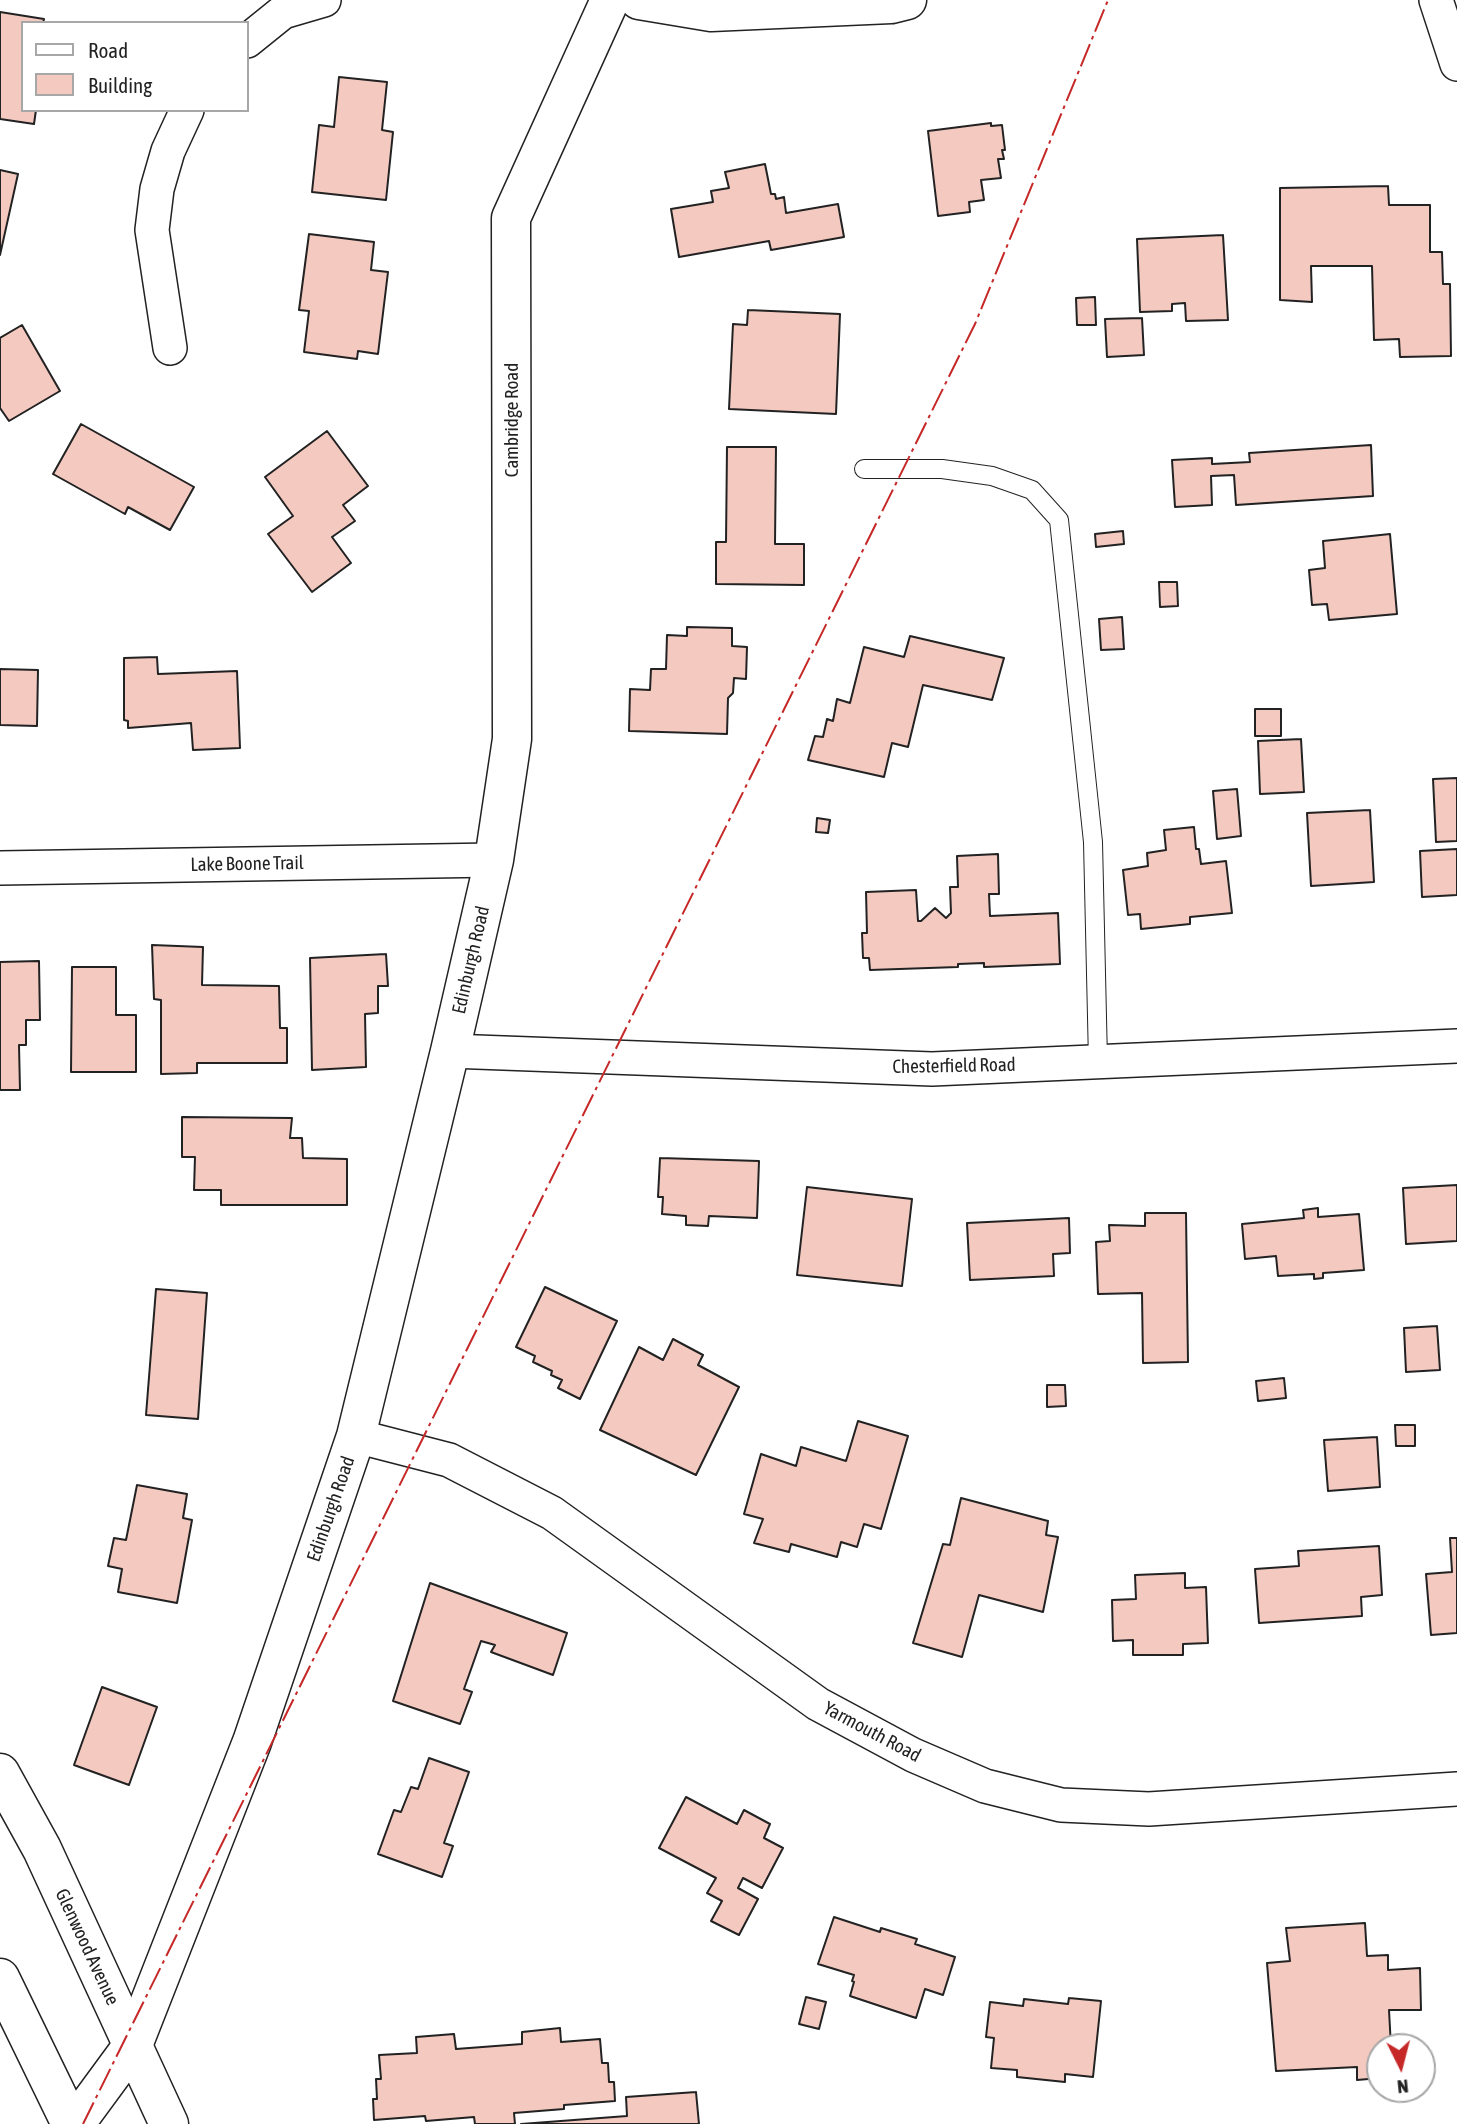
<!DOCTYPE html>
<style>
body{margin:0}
#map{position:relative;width:1457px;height:2124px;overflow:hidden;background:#fff;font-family:"Asap Condensed",sans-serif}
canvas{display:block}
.legend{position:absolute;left:21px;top:21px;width:228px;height:91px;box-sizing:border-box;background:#fff;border:2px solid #a7a7a7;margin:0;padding:9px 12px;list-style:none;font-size:21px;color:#222}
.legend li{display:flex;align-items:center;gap:14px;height:35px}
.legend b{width:35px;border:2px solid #a7a7a7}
.north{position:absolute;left:1366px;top:2033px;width:70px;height:70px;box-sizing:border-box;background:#fff;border:2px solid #a7a7a7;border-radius:50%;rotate:174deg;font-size:19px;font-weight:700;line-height:28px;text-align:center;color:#222}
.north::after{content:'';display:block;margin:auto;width:24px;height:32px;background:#c62828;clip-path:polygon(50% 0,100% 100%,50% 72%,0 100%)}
</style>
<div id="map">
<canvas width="1457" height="2124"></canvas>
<ul class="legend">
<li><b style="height:9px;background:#fff"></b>Road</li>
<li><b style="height:19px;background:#f3c9c0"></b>Building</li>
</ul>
<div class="north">N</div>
</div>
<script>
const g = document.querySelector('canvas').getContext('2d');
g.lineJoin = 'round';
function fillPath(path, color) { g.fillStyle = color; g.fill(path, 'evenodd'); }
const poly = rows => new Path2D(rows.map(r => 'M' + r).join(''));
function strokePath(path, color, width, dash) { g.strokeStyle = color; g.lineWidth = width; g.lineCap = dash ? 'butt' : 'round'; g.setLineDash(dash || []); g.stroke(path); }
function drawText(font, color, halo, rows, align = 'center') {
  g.font = font + ' "Asap Condensed",sans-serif'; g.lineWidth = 5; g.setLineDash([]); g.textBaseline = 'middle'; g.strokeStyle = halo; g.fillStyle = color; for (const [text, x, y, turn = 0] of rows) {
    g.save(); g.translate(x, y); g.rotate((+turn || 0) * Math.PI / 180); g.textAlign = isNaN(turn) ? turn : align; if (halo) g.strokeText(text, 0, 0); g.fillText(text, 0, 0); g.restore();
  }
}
const building = poly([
 [0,12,44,19,43,23,23,23,23,110,36,110,34,124,0,119,0,12],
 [339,77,387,82,382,130,393,132,386,200,312,192,319,125,334,127,339,77],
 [991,123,991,126,1002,125,1005,150,1002,150,1004,159,998,159,1001,178,981,180,984,200,969,202,970,212,938,216,928,131,991,123],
 [765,164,771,194,775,194,776,199,784,197,786,213,838,204,844,237,771,250,769,241,679,257,671,209,713,202,711,191,729,188,725,172,765,164],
 [0,170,18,174,0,255,0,170],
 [1388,186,1389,205,1430,205,1430,252,1442,252,1443,284,1450,284,1451,356,1400,357,1399,339,1374,340,1372,266,1311,266,1312,302,1280,300,1280,188,1388,186],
 [309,234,374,242,371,270,388,272,378,354,358,351,357,359,304,352,309,311,299,310,309,234],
 [1223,235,1228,320,1186,321,1185,303,1172,304,1172,311,1140,312,1137,239,1223,235],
 [1095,297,1096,325,1077,325,1076,298,1095,297],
 [748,310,840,314,836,414,729,409,733,324,747,325,748,310],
 [1142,318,1144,355,1107,357,1105,319,1142,318],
 [22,325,60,391,9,421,0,408,0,338,22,325],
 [81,424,194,487,170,530,128,507,125,514,53,474,81,424],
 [327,431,368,486,343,505,355,521,332,537,351,563,312,592,268,534,293,516,265,477,327,431],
 [1371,445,1373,496,1236,505,1234,475,1211,476,1212,505,1175,507,1172,460,1212,458,1212,464,1250,462,1249,453,1371,445],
 [727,447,776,447,775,544,804,544,804,585,716,584,716,542,726,542,727,447],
 [1123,531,1124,544,1096,547,1095,534,1123,531],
 [1390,534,1397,614,1329,620,1327,604,1312,605,1309,570,1325,568,1323,541,1390,534],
 [1159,582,1177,582,1178,606,1160,607,1159,582],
 [1122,617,1124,649,1101,650,1099,619,1122,617],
 [687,627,732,628,732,646,747,647,746,679,734,678,733,693,728,698,727,734,629,731,630,689,650,690,651,669,666,669,667,635,687,636,687,627],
 [910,636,1004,658,992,700,923,685,908,747,892,743,884,777,808,760,815,736,823,737,827,719,833,721,837,699,850,703,864,647,904,657,910,636],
 [157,657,158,674,237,671,240,748,193,750,191,723,128,728,128,721,124,720,124,658,157,657],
 [0,669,38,670,37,726,0,725,0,669],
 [1255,709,1281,709,1281,736,1255,736,1255,709],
 [1301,739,1304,792,1260,794,1258,741,1301,739],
 [1457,778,1457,841,1436,842,1433,779,1457,778],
 [1237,789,1241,836,1217,839,1213,791,1237,789],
 [1370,810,1374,882,1311,886,1307,813,1370,810],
 [817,818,830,820,828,833,816,832,817,818],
 [1194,827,1196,849,1199,849,1201,864,1226,861,1232,913,1190,917,1190,924,1141,929,1140,914,1128,915,1123,870,1148,866,1147,853,1166,850,1164,830,1194,827],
 [1457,849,1457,895,1422,897,1420,851,1457,849],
 [998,854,999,894,989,894,990,916,1058,913,1060,964,984,967,984,963,958,964,958,967,870,970,869,958,863,958,862,933,867,933,866,892,916,890,918,921,921,921,935,908,946,918,951,913,950,887,958,887,957,856,998,854],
 [152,945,203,947,202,985,279,986,280,1028,287,1028,287,1063,197,1063,197,1073,161,1074,161,1000,154,999,152,945],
 [386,954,388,986,378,986,378,1013,365,1014,366,1067,312,1070,310,958,386,954],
 [39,961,40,1020,26,1020,26,1045,19,1045,20,1090,0,1090,0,962,39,961],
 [72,967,116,967,116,1015,136,1015,136,1072,71,1072,72,967],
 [182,1117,292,1118,290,1138,302,1138,303,1158,347,1159,347,1205,221,1205,221,1190,194,1190,195,1157,182,1157,182,1117],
 [660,1158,759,1161,757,1218,709,1216,708,1226,686,1225,686,1216,662,1214,663,1197,658,1197,660,1158],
 [1457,1185,1457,1241,1406,1244,1403,1188,1457,1185],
 [807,1187,912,1199,902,1286,797,1275,807,1187],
 [1318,1208,1318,1217,1359,1214,1364,1270,1323,1273,1323,1278,1314,1279,1314,1274,1278,1276,1276,1256,1245,1259,1242,1224,1304,1218,1303,1210,1318,1208],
 [1145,1213,1186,1213,1188,1362,1143,1363,1142,1293,1098,1294,1096,1242,1110,1241,1109,1225,1145,1226,1145,1213],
 [1069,1218,1070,1253,1053,1254,1054,1276,970,1280,967,1223,1069,1218],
 [545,1287,617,1321,580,1399,558,1388,562,1380,551,1375,552,1371,533,1362,535,1356,516,1347,545,1287],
 [156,1289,207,1293,198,1419,146,1415,156,1289],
 [1437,1326,1440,1370,1406,1372,1404,1328,1437,1326],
 [673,1339,703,1355,698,1365,739,1387,696,1475,600,1430,639,1347,663,1360,673,1339],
 [1284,1378,1286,1398,1258,1401,1256,1381,1284,1378],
 [1047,1385,1065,1385,1066,1406,1047,1407,1047,1385],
 [858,1421,908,1436,881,1529,864,1524,857,1547,841,1542,837,1557,791,1544,789,1552,754,1543,763,1519,744,1514,761,1454,796,1466,801,1447,846,1461,858,1421],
 [1395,1425,1415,1425,1415,1446,1396,1446,1395,1425],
 [1377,1437,1380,1487,1328,1491,1324,1440,1377,1437],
 [137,1485,187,1494,183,1518,192,1520,177,1603,118,1592,122,1569,108,1566,114,1538,126,1540,137,1485],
 [961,1498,1048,1521,1046,1535,1058,1537,1043,1612,979,1595,962,1657,913,1643,943,1544,950,1545,961,1498],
 [1450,1538,1457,1538,1457,1633,1431,1635,1426,1574,1452,1572,1450,1538],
 [1379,1546,1382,1595,1361,1597,1362,1616,1259,1623,1255,1569,1299,1566,1298,1551,1379,1546],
 [1185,1573,1185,1588,1206,1587,1208,1643,1183,1644,1183,1655,1133,1655,1133,1640,1113,1641,1112,1600,1136,1599,1135,1575,1185,1573],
 [430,1583,567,1633,553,1675,491,1652,495,1645,481,1641,464,1689,472,1692,460,1724,393,1701,430,1583],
 [102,1687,157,1707,129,1785,74,1765,102,1687],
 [429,1758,469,1772,444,1843,453,1846,442,1877,378,1854,394,1810,401,1812,411,1787,418,1789,429,1758],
 [686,1797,737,1824,744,1810,770,1824,764,1838,783,1848,762,1888,743,1878,738,1888,758,1899,739,1935,711,1921,722,1901,707,1893,716,1878,659,1848,686,1797],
 [834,1917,880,1932,881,1928,917,1939,915,1944,955,1957,943,1995,925,1989,916,2018,850,1996,854,1982,852,1981,854,1975,818,1964,834,1917],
 [1365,1923,1367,1956,1388,1955,1388,1970,1420,1968,1421,2010,1389,2010,1391,2047,1380,2047,1380,2078,1357,2080,1357,2067,1276,2071,1267,1963,1290,1961,1286,1928,1365,1923],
 [806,1997,826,2002,819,2029,799,2024,806,1997],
 [1069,1998,1101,2001,1093,2077,1065,2074,1065,2082,1017,2077,1017,2070,991,2068,994,2038,986,2037,990,2002,1023,2006,1024,1999,1068,2004,1069,1998],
 [560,2028,561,2042,600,2039,602,2063,608,2063,609,2082,614,2082,615,2101,564,2105,564,2109,514,2113,515,2124,475,2124,474,2117,426,2121,425,2116,374,2120,373,2099,377,2099,376,2079,381,2079,379,2055,417,2053,416,2037,454,2034,456,2049,522,2044,522,2032,560,2028],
 [696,2092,699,2124,521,2124,627,2116,626,2097,696,2092]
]);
const lane = poly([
 [864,469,942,469,992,476,1032,490,1059,520,1093,842,1098,1061]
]);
const street = poly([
 [1436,0,1457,64],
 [247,41,283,12,324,0],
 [170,348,152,230,157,189,168,151,187,110],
 [0,868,494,860],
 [450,1051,932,1069,1457,1046],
 [356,1436,449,1460,552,1513,818,1704,913,1755,985,1786,1061,1805,1149,1809,1457,1789]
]);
const secondary = poly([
 [639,0,711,12,891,4,907,0],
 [75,2124,133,2045,252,1742,356,1436,450,1051,494,860,512,739,511,218,610,0]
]);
const primary = poly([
 [0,1773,42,1849,169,2124],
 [0,1978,71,2124]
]);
const power = poly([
 [83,2124,975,324,1108,0]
]);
const streetNames = [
 ["Cambridge Road",512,420,-90],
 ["Lake Boone Trail",247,864,-1],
 ["Edinburgh Road",471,960,-77],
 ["Chesterfield Road",954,1066,-1],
 ["Edinburgh Road",331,1509,-71],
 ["Yarmouth Road",872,1732,28],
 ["Glenwood Avenue",87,1947,65]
];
fillPath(building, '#f3c9c0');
strokePath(building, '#222', 2);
strokePath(lane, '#222', 20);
strokePath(street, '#222', 36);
strokePath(secondary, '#222', 41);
strokePath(primary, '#222', 41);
strokePath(lane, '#fff', 18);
strokePath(street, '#fff', 33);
strokePath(secondary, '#fff', 38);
strokePath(primary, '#fff', 38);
strokePath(power, '#c62828', 2, [24, 5, 3.5, 5]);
drawText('19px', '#222', '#fff', streetNames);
</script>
